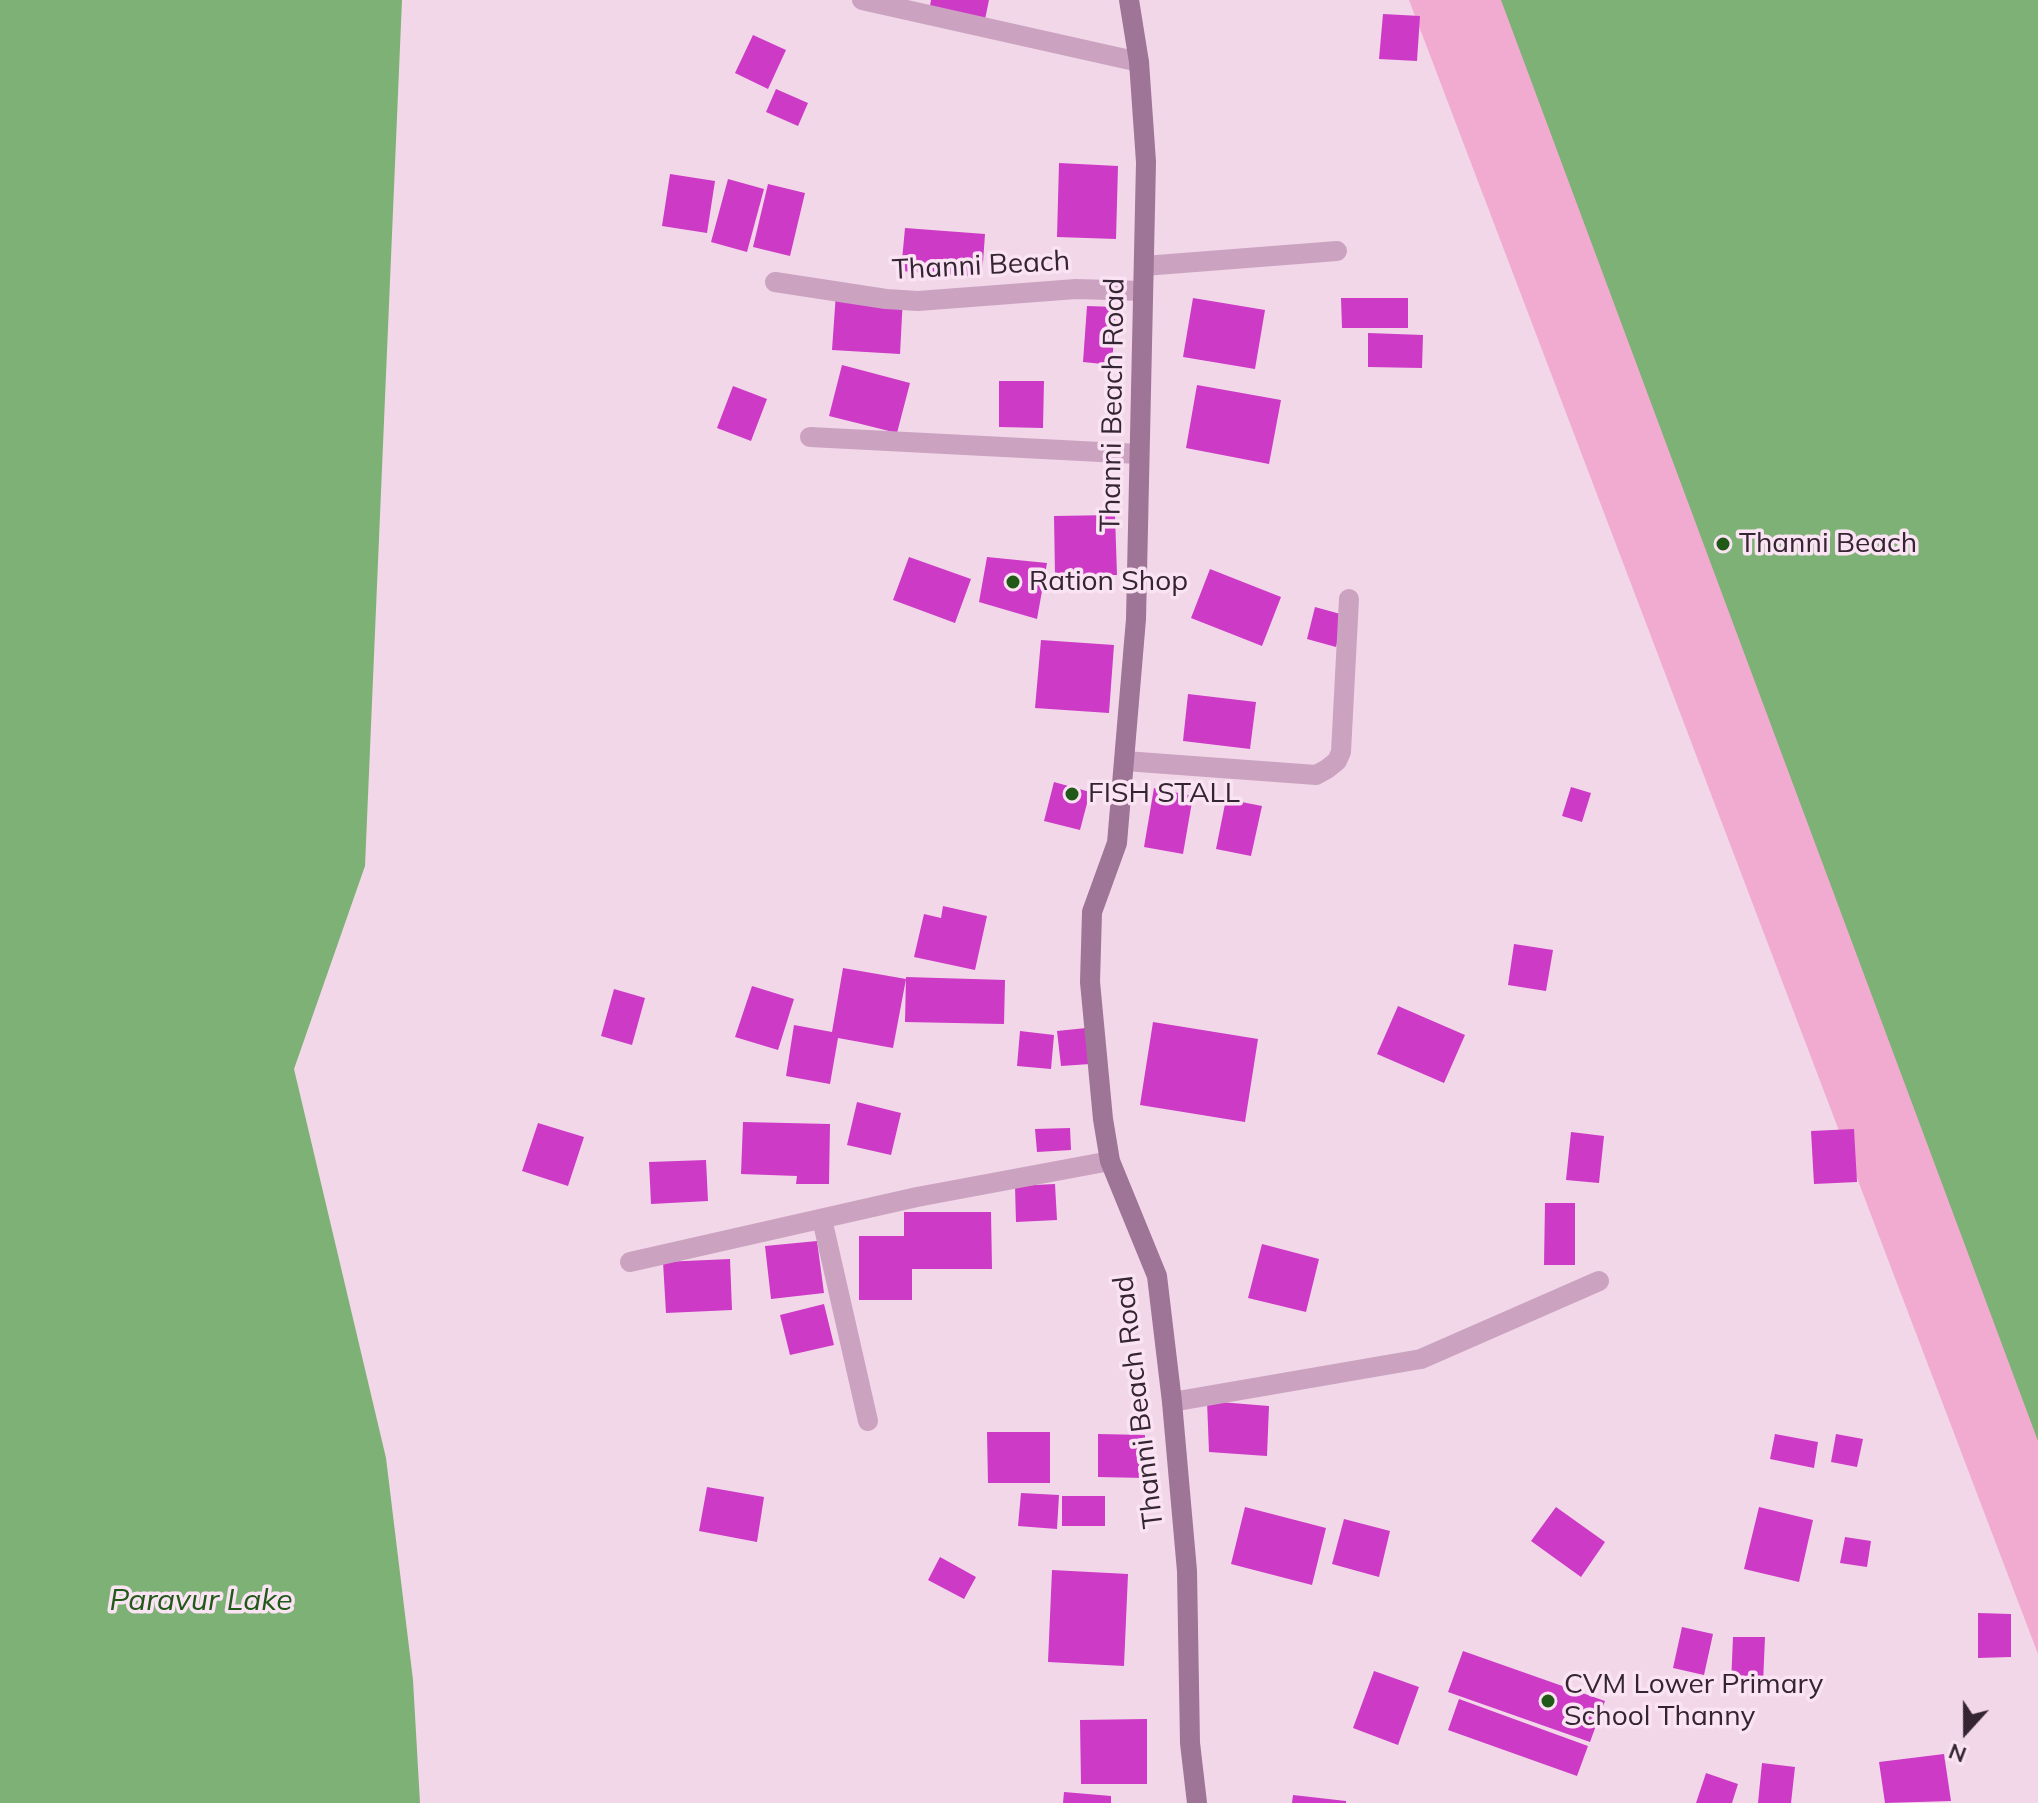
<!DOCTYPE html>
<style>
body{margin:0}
#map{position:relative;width:2038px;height:1803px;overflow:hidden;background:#f2d7e9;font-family:Mulish,sans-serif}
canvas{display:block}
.north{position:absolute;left:1926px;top:1691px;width:80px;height:80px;-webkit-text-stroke:6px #fae3f2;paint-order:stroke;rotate:201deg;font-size:22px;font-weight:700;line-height:32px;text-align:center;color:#352533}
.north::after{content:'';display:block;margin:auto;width:28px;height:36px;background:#352533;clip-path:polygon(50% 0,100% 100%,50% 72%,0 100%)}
</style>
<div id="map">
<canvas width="2038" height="1803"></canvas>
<div class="north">N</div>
</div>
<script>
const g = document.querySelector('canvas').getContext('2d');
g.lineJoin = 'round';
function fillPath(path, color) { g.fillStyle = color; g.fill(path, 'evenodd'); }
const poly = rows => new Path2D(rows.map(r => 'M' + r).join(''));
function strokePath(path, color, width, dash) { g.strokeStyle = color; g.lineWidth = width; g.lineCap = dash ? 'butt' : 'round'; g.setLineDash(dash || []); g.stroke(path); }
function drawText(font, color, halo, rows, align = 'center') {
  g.font = font + ' Mulish,sans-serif'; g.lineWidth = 7; g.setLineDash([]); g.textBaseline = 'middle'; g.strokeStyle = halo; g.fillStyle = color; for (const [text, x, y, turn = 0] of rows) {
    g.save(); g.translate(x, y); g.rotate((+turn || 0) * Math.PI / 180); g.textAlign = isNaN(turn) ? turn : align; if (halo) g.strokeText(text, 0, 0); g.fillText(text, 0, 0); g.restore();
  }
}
const sand = poly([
 [1409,0,1622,0,2038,1088,2038,1654]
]);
const water = poly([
 [0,0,402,0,365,866,294,1069,386,1458,413,1680,420,1803,0,1803],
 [1501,0,2038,0,2038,1441,1746,658]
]);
const building = poly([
 [931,0,989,0,983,29,928,18],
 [1383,14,1420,16,1417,61,1379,59],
 [753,35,786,50,768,89,735,73],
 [776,89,808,103,798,126,766,112],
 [1059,163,1118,166,1116,239,1057,237],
 [670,174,715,181,707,233,662,226],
 [728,179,764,189,747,252,711,242],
 [768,184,805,193,790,256,753,247],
 [905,228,985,234,982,277,901,271],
 [836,293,903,297,900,354,832,350],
 [1193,298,1265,310,1255,369,1183,357],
 [1341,298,1408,298,1408,328,1342,328],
 [1087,306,1116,307,1112,365,1083,362],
 [1368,333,1423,335,1422,368,1368,367],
 [842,365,910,383,897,433,829,416],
 [999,381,1044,381,1043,428,999,427],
 [1197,385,1281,400,1269,464,1186,448],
 [733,386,767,399,751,441,717,428],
 [1115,515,1117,575,1055,576,1054,516],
 [909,557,971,579,955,623,893,600],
 [987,557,1047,563,1037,619,979,602],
 [1210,569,1281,597,1262,646,1191,618],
 [1315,607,1344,615,1336,647,1307,639],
 [1041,640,1114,645,1109,713,1035,708],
 [1188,694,1256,702,1250,749,1183,741],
 [1054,782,1090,792,1080,830,1044,821],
 [1571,787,1591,793,1582,822,1562,816],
 [1154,788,1193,796,1183,854,1144,847],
 [1226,799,1262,806,1251,856,1216,849],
 [943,906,987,916,975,970,914,957,924,914,941,918],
 [1514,944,1553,950,1546,991,1508,985],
 [843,968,906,979,893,1048,838,1038,830,1084,786,1076,794,1025,832,1032],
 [906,977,1005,980,1004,1024,905,1022],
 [752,986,794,999,778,1050,735,1037],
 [614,989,645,998,632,1045,601,1036],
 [1398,1006,1465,1035,1444,1083,1377,1054],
 [1153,1022,1258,1039,1245,1122,1140,1105],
 [1086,1028,1090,1064,1061,1066,1057,1031],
 [1020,1031,1054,1035,1051,1069,1017,1066],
 [857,1102,901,1113,891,1155,847,1145],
 [743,1122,830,1124,829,1184,796,1184,797,1176,741,1174],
 [538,1123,584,1137,568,1186,522,1171],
 [1070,1128,1071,1150,1037,1152,1035,1129],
 [1854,1129,1857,1182,1814,1184,1811,1131],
 [1571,1132,1604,1136,1599,1183,1566,1180],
 [706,1160,708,1201,651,1204,649,1162],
 [1055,1184,1057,1220,1016,1222,1015,1186],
 [1545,1203,1575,1203,1575,1265,1544,1265],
 [904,1212,991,1212,992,1269,912,1269,912,1300,859,1300,859,1236,904,1236],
 [817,1241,824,1293,771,1299,765,1246],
 [1262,1244,1319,1259,1306,1312,1248,1298],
 [730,1259,732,1310,666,1313,663,1262],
 [824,1304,834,1345,790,1355,780,1315],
 [1207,1401,1269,1406,1267,1456,1209,1452],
 [987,1432,1050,1432,1050,1483,988,1483],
 [1098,1434,1145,1435,1145,1478,1098,1477],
 [1775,1434,1818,1442,1814,1468,1770,1459],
 [1836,1434,1863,1439,1857,1467,1831,1462],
 [707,1487,764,1497,757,1542,699,1531],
 [1021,1493,1059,1495,1057,1529,1018,1526],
 [1062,1496,1105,1496,1105,1526,1062,1526],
 [1245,1507,1326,1528,1312,1585,1231,1564],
 [1556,1507,1605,1542,1581,1577,1531,1541],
 [1759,1507,1813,1520,1799,1582,1744,1569],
 [1344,1519,1390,1531,1379,1577,1332,1564],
 [1845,1537,1871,1541,1867,1567,1840,1563],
 [940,1557,976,1577,964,1599,928,1580],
 [1052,1570,1128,1574,1124,1666,1048,1662],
 [1978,1613,2011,1614,2011,1657,1978,1658],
 [1682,1627,1713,1634,1704,1675,1673,1668],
 [1733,1637,1765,1637,1763,1684,1731,1684],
 [1463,1651,1605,1701,1590,1742,1448,1692],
 [1374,1671,1419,1687,1398,1745,1353,1728],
 [1459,1699,1588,1746,1577,1776,1448,1730],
 [1147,1719,1147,1784,1081,1784,1080,1720],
 [1944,1754,1951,1801,1885,1803,1879,1762],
 [1762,1763,1795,1767,1791,1803,1758,1803],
 [1706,1773,1738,1784,1732,1803,1696,1803],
 [1064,1792,1111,1796,1111,1803,1063,1803],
 [1293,1795,1346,1801,1346,1803,1292,1803]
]);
const minor = poly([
 [862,0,1139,62],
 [1144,266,1337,251],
 [775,282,886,299,918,301,1076,289,1143,291],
 [810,437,1139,454],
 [1125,761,1316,775,1327,769,1337,761,1341,752,1349,599],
 [822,1219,868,1421],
 [630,1262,917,1197,1110,1161],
 [1172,1402,1421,1359,1599,1281]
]);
const secondary = poly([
 [1129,0,1139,62,1146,162,1136,619,1117,843,1092,912,1090,982,1103,1119,1110,1161,1157,1276,1172,1402,1187,1571,1190,1743,1197,1803]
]);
const markers = [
 [1723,544,8,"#215919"],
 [1013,582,8,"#215919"],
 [1072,794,8,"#215919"],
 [1548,1701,8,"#215919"]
];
const streetNames = [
 ["Thanni Beach",981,266,-3],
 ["Thanni Beach Road",1113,405,-89],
 ["Thanni Beach Road",1139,1402,-97]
];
const poiNames = [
 ["Thanni Beach",1739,544],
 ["Ration Shop",1029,582],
 ["FISH STALL",1088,794],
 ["CVM Lower Primary",1564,1685],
 ["School Thanny",1564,1717]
];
const waterNames = [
 ["Paravur Lake",201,1601]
];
fillPath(sand, '#f1abd0');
fillPath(water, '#7eb175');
fillPath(building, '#cd3ac6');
strokePath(minor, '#cba3c0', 20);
strokePath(secondary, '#9e7497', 20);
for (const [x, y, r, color] of markers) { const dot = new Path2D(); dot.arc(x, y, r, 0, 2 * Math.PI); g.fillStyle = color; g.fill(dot); strokePath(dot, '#fae3f2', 3); }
drawText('28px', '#352533', '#fae3f2', streetNames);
drawText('28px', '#352533', '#fae3f2', poiNames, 'left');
drawText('italic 30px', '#215919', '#fae3f2', waterNames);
</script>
